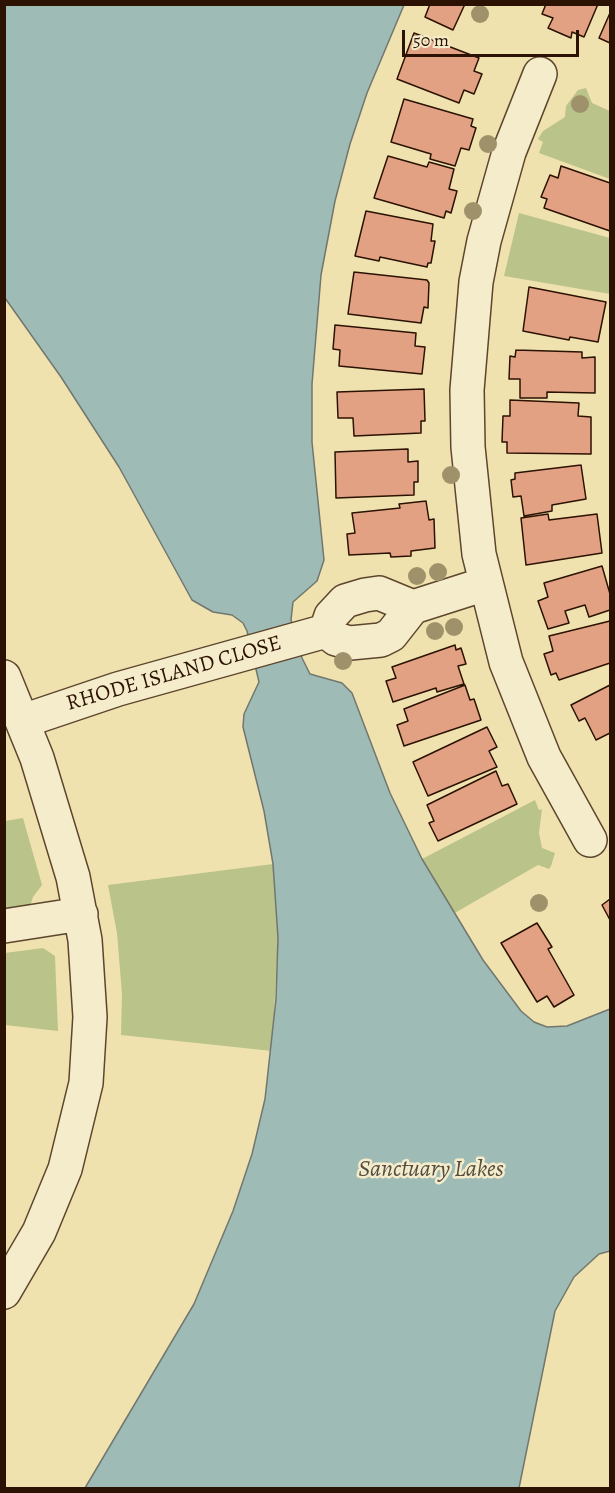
<!DOCTYPE html>
<style>
body{margin:0}
#map{position:relative;width:615px;height:1493px;overflow:hidden;background:#f0e2af;font-family:Alegreya,serif}
canvas{display:block}
.frame{position:absolute;inset:0;border:6px solid #2b1202;pointer-events:none}
.scale{position:absolute;left:402px;top:30px;width:177px;height:27px;box-sizing:border-box;border:3px solid #2b1202;border-top:0;padding-left:8px;font-size:18px;line-height:21px;white-space:nowrap;color:#2b1202;-webkit-text-stroke:4px #f5eccb;paint-order:stroke}
</style>
<div id="map">
<canvas width="615" height="1493"></canvas>
<div class="frame"></div>
<div class="scale">50 m</div>
</div>
<script>
const g = document.querySelector('canvas').getContext('2d');
g.lineJoin = 'round';
function fillPath(path, color) { g.fillStyle = color; g.fill(path, 'evenodd'); }
const poly = rows => new Path2D(rows.map(r => 'M' + r).join(''));
function strokePath(path, color, width, dash) { g.strokeStyle = color; g.lineWidth = width; g.lineCap = dash ? 'butt' : 'round'; g.setLineDash(dash || []); g.stroke(path); }
function drawText(font, color, halo, rows, align = 'center') {
  g.font = font + ' Alegreya,serif'; g.lineWidth = 5; g.setLineDash([]); g.textBaseline = 'middle'; g.strokeStyle = halo; g.fillStyle = color; for (const [text, x, y, turn = 0] of rows) {
    g.save(); g.translate(x, y); g.rotate((+turn || 0) * Math.PI / 180); g.textAlign = isNaN(turn) ? turn : align; if (halo) g.strokeText(text, 0, 0); g.fillText(text, 0, 0); g.restore();
  }
}
const green = poly([
 [586,88,592,103,610,111,610,179,539,153,543,142,538,139,543,131,565,117,566,106,578,90],
 [519,213,610,238,610,294,504,276],
 [535,800,539,810,542,809,539,833,542,848,555,853,551,866,549,869,538,865,453,914,422,859],
 [23,818,42,885,33,897,29,909,5,913,5,821],
 [273,864,278,938,272,1051,121,1035,122,994,117,933,108,885],
 [43,948,55,956,58,1031,5,1025,5,953]
]);
const water = poly([
 [5,5,404,5,367,93,350,144,335,201,321,275,312,384,312,442,324,560,317,581,293,602,291,620,302,658,310,674,342,683,352,693,390,793,422,859,483,960,521,1011,534,1022,547,1027,567,1026,610,1009,610,1251,599,1254,574,1277,555,1311,519,1488,85,1488,194,1304,233,1211,252,1154,265,1099,276,999,278,938,273,864,264,811,243,727,244,714,259,682,247,631,243,623,232,615,213,612,192,600,119,467,61,377,5,298,5,5]
]);
const building = poly([
 [430,4,465,4,453,30,425,17,430,4],
 [546,4,598,4,584,37,572,32,571,38,548,28,553,18,542,14,546,4],
 [610,13,610,43,599,38,610,13],
 [414,33,479,58,474,71,482,74,474,94,464,90,459,103,397,79,414,33],
 [404,99,473,119,471,126,476,128,469,150,461,148,455,166,430,159,431,154,391,142,404,99],
 [388,156,427,167,429,162,454,169,449,189,457,191,451,213,446,211,444,218,374,198,388,156],
 [561,166,610,183,610,231,544,208,547,199,541,197,550,175,558,178,561,166],
 [366,211,433,224,431,241,435,241,431,263,428,263,427,267,380,257,379,261,355,256,366,211],
 [354,272,427,280,429,283,428,308,424,307,421,323,348,314,354,272],
 [529,287,606,302,598,342,570,337,569,340,523,331,529,287],
 [335,325,416,333,415,346,425,347,422,374,339,366,340,350,333,349,335,325],
 [516,350,582,352,582,358,595,357,595,393,547,392,547,398,520,398,520,379,509,379,510,356,515,357,516,350],
 [424,389,425,421,421,421,421,433,354,436,353,418,338,418,337,392,424,389],
 [510,400,579,403,578,416,591,417,591,454,507,453,507,442,502,442,503,416,510,416,510,400],
 [408,449,408,462,418,461,418,482,414,482,414,495,336,498,335,452,408,449],
 [581,465,586,499,552,505,552,511,524,516,521,496,513,497,511,480,515,479,515,473,581,465],
 [426,501,429,520,434,519,435,548,411,551,411,556,391,557,390,553,349,555,347,534,355,533,352,513,400,508,399,504,426,501],
 [548,514,549,520,597,514,602,553,526,565,521,518,548,514],
 [602,566,610,594,610,610,589,617,585,605,565,611,569,623,548,629,538,601,548,597,544,583,602,566],
 [610,621,610,663,559,680,556,673,551,675,544,654,553,651,549,636,610,621],
 [455,645,456,650,461,648,466,664,458,666,464,684,437,692,436,688,393,702,386,681,396,678,392,667,455,645],
 [465,685,470,700,474,699,481,720,404,746,397,725,408,721,404,709,465,685],
 [610,685,610,733,596,740,585,718,579,721,571,705,610,685],
 [487,727,497,747,489,751,497,767,428,796,413,762,487,727],
 [496,771,502,786,508,784,517,804,438,841,429,823,434,821,427,805,496,771],
 [610,899,610,920,602,905,610,899],
 [537,923,552,947,548,949,574,995,554,1007,547,996,537,1002,501,943,537,923]
]);
const minor = poly([
 [540,74,509,152,484,241,476,282,467,390,468,447,479,554,506,662,544,757,590,840],
 [326,631,336,639,350,643,381,640,391,635,413,607,485,584],
 [326,631,331,616,345,601,365,595,379,593,413,607],
 [4,677,37,758,73,877,85,940,90,1017,86,1083,65,1169,39,1232,4,1292],
 [23,721,118,689,326,631],
 [4,926,81,914]
]);
const trees = [
 [480,14],
 [580,104],
 [488,144],
 [473,211],
 [451,475],
 [438,572],
 [417,576],
 [454,627],
 [435,631],
 [343,661],
 [539,903]
];
const streetNames = [
 ["RHODE ISLAND CLOSE",174,674,-16]
];
const waterNames = [
 ["Sanctuary Lakes",431,1170]
];
fillPath(green, '#bac38a');
fillPath(water, '#9fbbb6');
strokePath(water, '#71776e', 1.5);
fillPath(building, '#e3a184');
strokePath(building, '#2b1202', 1.5);
strokePath(minor, '#5c462d', 36);
strokePath(minor, '#f5eccb', 33);
g.fillStyle = '#9f926a';
for (const [x, y] of trees) { g.beginPath(); g.arc(x, y, 9, 0, 2 * Math.PI); g.fill(); }
drawText('22px', '#2b1202', '#f5eccb', streetNames);
drawText('italic 24px', '#544d41', '#f5eccb', waterNames);
</script>
